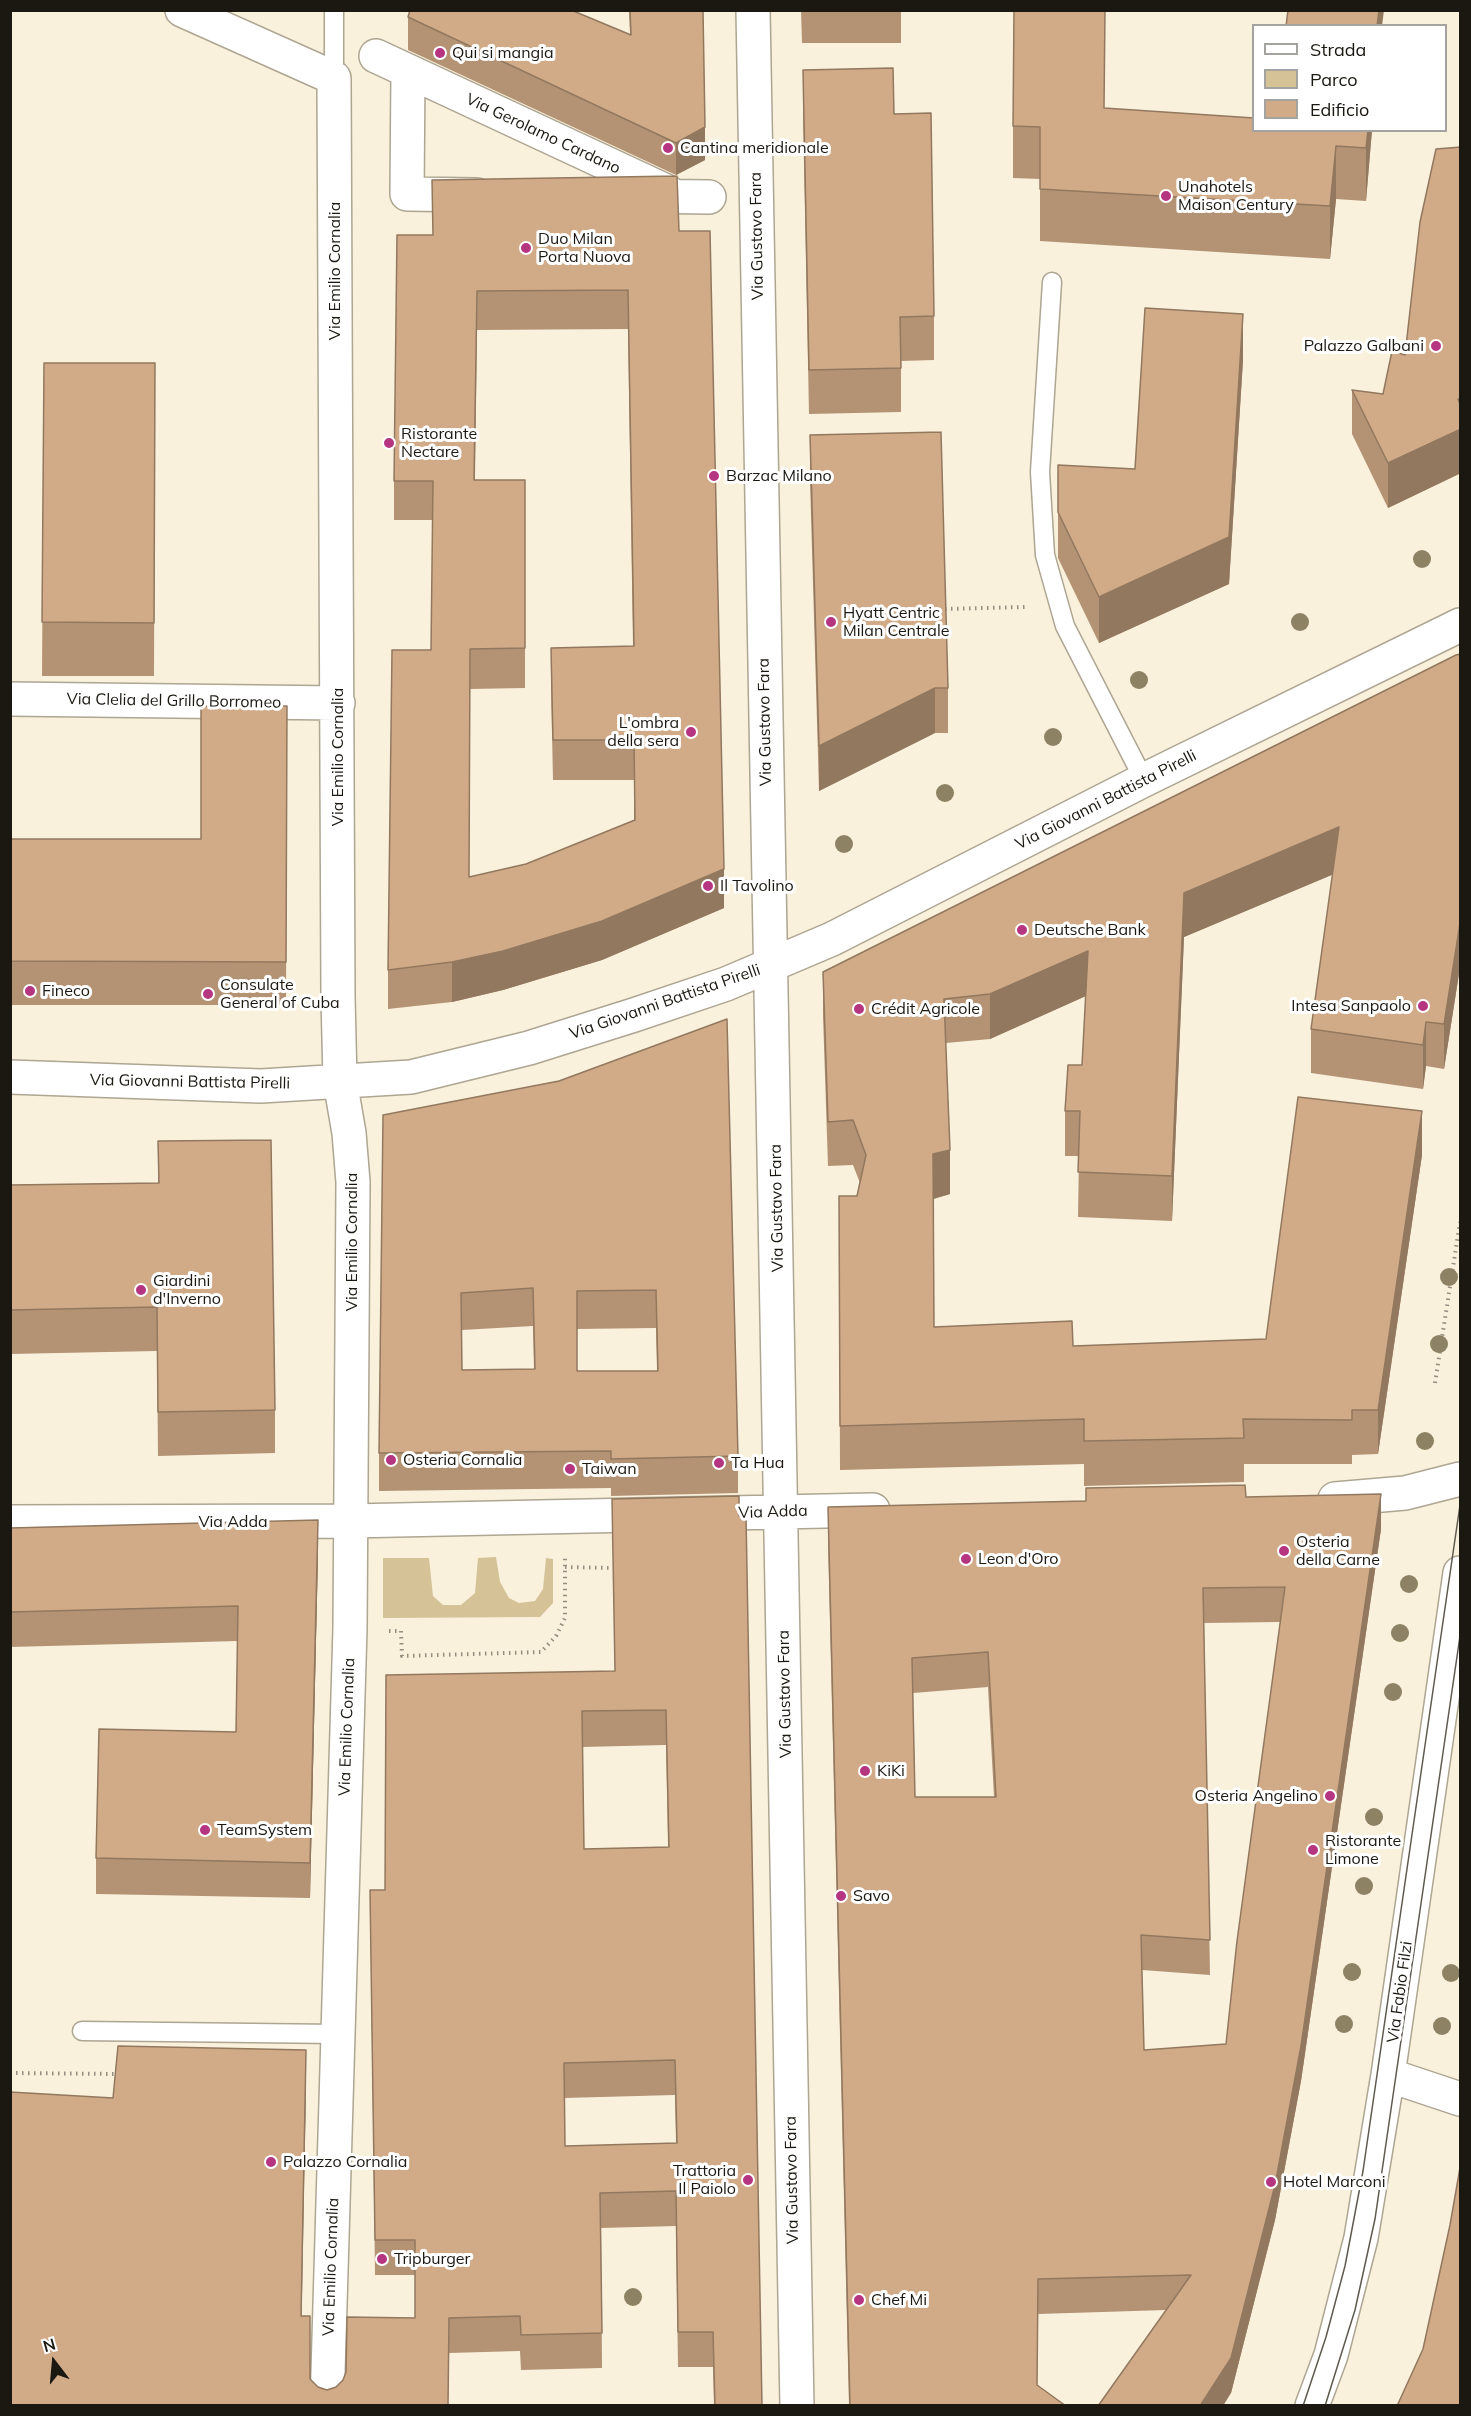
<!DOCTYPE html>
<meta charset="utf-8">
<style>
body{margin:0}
#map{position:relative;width:1471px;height:2416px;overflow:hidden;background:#faf1dc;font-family:Mulish,sans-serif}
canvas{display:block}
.frame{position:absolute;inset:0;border:12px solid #1b1811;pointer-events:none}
.legend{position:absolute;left:1252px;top:24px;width:195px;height:108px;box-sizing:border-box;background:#fff;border:2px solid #a4a3a0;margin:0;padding:8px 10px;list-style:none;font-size:18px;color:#1b1811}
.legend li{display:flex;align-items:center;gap:12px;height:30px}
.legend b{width:30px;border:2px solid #a4a3a0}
.north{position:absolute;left:24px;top:2332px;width:60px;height:60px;-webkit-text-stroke:4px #fff;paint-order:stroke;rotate:344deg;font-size:16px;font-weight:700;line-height:24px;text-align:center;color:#1b1811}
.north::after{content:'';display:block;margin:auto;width:21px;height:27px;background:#1b1811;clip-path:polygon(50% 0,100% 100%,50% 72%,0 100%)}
</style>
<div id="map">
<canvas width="1471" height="2416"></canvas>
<div class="frame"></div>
<ul class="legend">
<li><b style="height:8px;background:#fff"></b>Strada</li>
<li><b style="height:16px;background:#d5c297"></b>Parco</li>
<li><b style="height:16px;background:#d1ab88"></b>Edificio</li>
</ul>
<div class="north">N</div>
</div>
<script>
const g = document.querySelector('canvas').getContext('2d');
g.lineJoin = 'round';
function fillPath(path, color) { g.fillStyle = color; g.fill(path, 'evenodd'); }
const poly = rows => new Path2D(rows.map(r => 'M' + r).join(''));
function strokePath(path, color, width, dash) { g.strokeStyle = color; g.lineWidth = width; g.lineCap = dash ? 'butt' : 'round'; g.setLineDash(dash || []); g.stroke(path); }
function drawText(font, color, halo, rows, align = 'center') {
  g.font = font + ' Mulish,sans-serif'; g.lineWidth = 6; g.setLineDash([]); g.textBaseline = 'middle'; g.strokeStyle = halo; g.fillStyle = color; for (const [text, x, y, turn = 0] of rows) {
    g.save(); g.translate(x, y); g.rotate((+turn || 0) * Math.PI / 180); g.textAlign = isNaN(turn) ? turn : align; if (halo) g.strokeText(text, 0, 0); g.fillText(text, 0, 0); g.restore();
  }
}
const green = poly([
 [496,1557,500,1582,509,1598,519,1603,535,1601,543,1589,546,1558,553,1559,553,1603,540,1617,383,1618,383,1558,429,1558,433,1596,443,1605,461,1605,475,1593,478,1558]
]);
const path = poly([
 [945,609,1025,607],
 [1435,1383,1460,1222],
 [565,1567,613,1568],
 [389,1631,401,1631,402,1656,541,1652,556,1636,565,1618,565,1555],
 [10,2073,118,2074]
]);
const lane = poly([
 [334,10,334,78],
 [1052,282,1040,472,1045,555,1065,626,1144,780],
 [82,2031,337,2034]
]);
const street = poly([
 [182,10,334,78,338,997,340,1081,349,1133,353,1182,350,1628,327,2406],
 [753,10,797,2406],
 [376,56,668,192],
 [408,72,407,194,477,195],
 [634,196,709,197],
 [10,699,338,703],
 [10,1077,261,1086,411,1077,529,1048,634,1015,726,984,832,939,1144,780,1460,625],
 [1335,1499,1405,1493,1460,1479],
 [10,1522,350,1521,873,1510],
 [1388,2075,1460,2099],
 [1312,2406,1331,2355,1361,2238,1388,2075,1460,1573]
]);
const tram = poly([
 [1303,2406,1326,2337,1345,2266,1363,2171,1460,1505],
 [1325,2406,1355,2310,1375,2219,1460,1636]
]);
const trees = [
 [1422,559],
 [1300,622],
 [1139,680],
 [1053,737],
 [945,793],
 [844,844],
 [1449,1277],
 [1439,1344],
 [1425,1441],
 [1409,1584],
 [1400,1633],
 [1393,1692],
 [1374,1817],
 [1364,1886],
 [1352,1972],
 [1451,1973],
 [1344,2024],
 [1442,2026],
 [633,2297]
];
const wall = poly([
 [629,10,703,10,705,160,676,175,408,50,408,17,630,34],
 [801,10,901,10,901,43,802,43],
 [803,70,934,316,934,360,901,361,901,412,809,414,803,114],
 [1105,108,1372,130,1366,201,1336,199,1330,259,1040,241,1040,179,1013,178,1013,126],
 [1461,147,1461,473,1388,508,1352,434,1352,390,1383,394,1405,355],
 [432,180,679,231,724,908,602,960,503,990,452,1002,388,1009,388,970,431,650,433,520,394,520,394,481,433,235],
 [628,329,633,646,551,648,551,687,553,780,634,780,634,820,526,864,469,877,470,689,525,688,525,480,475,480,477,330],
 [1243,360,1229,584,1099,643,1058,558,1058,465,1135,469],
 [44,363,155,363,154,676,42,676],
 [810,435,948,688,948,733,935,733,819,791,810,481],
 [1461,654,1461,961,1444,1069,1426,1066,1423,1089,1311,1073,1311,1029,1333,874,1184,937,1172,1221,1078,1217,1079,1156,1065,1156,1065,1111,1082,1065,1086,996,990,1039,946,1043,950,1194,933,1199,934,1327,1073,1346,1266,1339,1422,1155,1378,1454,1352,1455,1352,1464,1244,1464,1244,1482,1084,1486,1084,1464,840,1470,839,1196,857,1196,860,1183,853,1165,828,1166,823,1016,823,972],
 [287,706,286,1005,10,1005,10,839,201,839],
 [559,1081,738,1456,738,1493,611,1496,611,1488,379,1491,379,1453],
 [533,1326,534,1369,462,1370,462,1330],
 [656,1328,657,1371,577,1371,577,1329],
 [158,1141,275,1410,275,1453,158,1456,157,1351,10,1354,10,1185,158,1183],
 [739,1496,762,2406,714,2406,713,2367,678,2367,676,2226,601,2228,602,2368,521,2370,520,2351,449,2353,448,2406,10,2406,113,2098,306,2085,301,2316,310,2379,318,2387,327,2390,336,2387,415,2318,415,2275,375,2275,370,1890,385,1890,615,1671,612,1499],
 [666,1745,668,1847,584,1849,582,1747],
 [675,2095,676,2143,565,2146,564,2098],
 [1246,1497,1381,1529,1301,2081,1275,2220,1231,2393,1166,2310,1038,2314,1037,2385,1066,2406,849,2406,828,1542,828,1507],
 [1280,1622,1226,2044,1144,2050,1142,1970,1210,1975,1204,1623],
 [988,1687,994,1797,915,1797,913,1693],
 [10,1528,318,1555,310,1898,96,1894,96,1858,236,1732,238,1641,10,1647]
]);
const shadedWall = poly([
 [1379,10,1384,10,1382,26,1377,26],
 [705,127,705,160,676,175,676,143],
 [1368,130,1372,130,1366,201,1366,148],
 [1336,146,1336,199,1330,259,1330,206],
 [1243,314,1243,360,1229,584,1099,643,1099,597],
 [1461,429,1461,473,1388,508,1388,463],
 [935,688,935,733,819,791,819,746],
 [1339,827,1339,872,1184,937,1172,1221,1172,1176,1184,893],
 [724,869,724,908,602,960,503,990,452,1002,452,962],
 [1461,917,1461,961,1444,1069,1444,1024],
 [1088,951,1088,995,990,1039,990,994],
 [1426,1022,1426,1066,1423,1089,1423,1045],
 [1422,1111,1422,1155,1378,1454,1378,1410],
 [950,1150,950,1194,933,1199,933,1154],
 [1381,1494,1381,1529,1301,2081,1275,2220,1231,2393,1223,2406,1200,2406],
 [318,1520,318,1555,310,1898,310,1863],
 [306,2050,306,2085,301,2351,301,2316]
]);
const building = poly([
 [410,10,571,10,631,35,630,10,703,10,705,127,676,143,408,17,410,10],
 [1014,10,1105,10,1104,108,1254,118,1254,130,1368,130,1366,148,1336,146,1330,206,1040,189,1040,127,1013,126,1014,10],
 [1288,10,1379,10,1377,26,1286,26,1288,10],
 [893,68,894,114,931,113,934,316,900,317,901,368,809,370,803,70,893,68],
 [1461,147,1461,399,1458,399,1461,407,1461,429,1388,463,1352,390,1383,394,1392,351,1405,355,1420,222,1436,149,1461,147],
 [677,176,679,231,710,231,724,869,602,921,503,951,452,962,388,970,392,650,431,650,433,481,394,481,397,235,433,235,432,180,677,176],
 [628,290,634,646,551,648,553,740,634,740,635,820,526,864,469,877,470,649,525,648,525,480,474,480,477,291,628,290],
 [1145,308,1243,314,1229,537,1099,597,1058,512,1058,465,1135,469,1145,308],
 [44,363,155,363,154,623,42,622,44,363],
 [941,432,948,688,935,688,819,746,810,435,941,432],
 [1461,654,1461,917,1444,1024,1426,1022,1423,1045,1311,1029,1339,827,1184,893,1172,1176,1078,1172,1080,1111,1065,1111,1068,1065,1082,1065,1088,951,990,994,944,999,950,1150,933,1154,934,1327,1072,1321,1073,1346,1266,1339,1298,1097,1422,1111,1378,1410,1352,1410,1352,1420,1243,1419,1244,1438,1084,1441,1084,1419,840,1426,839,1196,857,1196,866,1155,853,1120,828,1122,823,972,1456,655,1461,654],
 [201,706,287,706,286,962,10,961,10,839,201,839,201,706],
 [727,1019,738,1456,611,1459,611,1451,379,1453,383,1115,559,1081,727,1019],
 [533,1288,535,1369,462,1370,461,1293,533,1288],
 [656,1290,658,1371,577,1371,577,1291,656,1290],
 [271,1140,275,1410,158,1412,157,1307,10,1310,10,1185,159,1183,158,1141,271,1140],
 [1245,1485,1246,1497,1381,1494,1301,2046,1275,2185,1231,2358,1200,2406,1098,2406,1191,2275,1038,2279,1037,2385,1066,2406,850,2406,828,1507,1086,1501,1086,1488,1245,1485],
 [1285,1587,1237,1941,1226,2044,1144,2050,1141,1935,1210,1940,1203,1588,1285,1587],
 [988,1652,996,1797,915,1797,912,1658,988,1652],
 [739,1496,739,1516,746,1515,762,2406,715,2406,713,2332,678,2332,676,2191,600,2193,602,2333,521,2335,520,2316,449,2318,448,2406,10,2406,10,2092,113,2098,118,2046,306,2050,301,2316,310,2316,310,2379,318,2387,327,2390,336,2387,343,2380,346,2372,347,2317,415,2318,415,2240,375,2240,370,1890,385,1890,386,1675,615,1671,612,1499,739,1496],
 [666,1710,669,1847,584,1849,582,1711,666,1710],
 [675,2060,677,2143,565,2146,564,2063,675,2060],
 [318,1520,310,1863,96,1858,99,1729,236,1732,238,1606,10,1612,10,1528,318,1520],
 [1461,2162,1461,2406,1397,2406,1423,2349,1450,2225,1461,2162]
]);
const markers = [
 [440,53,6,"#b53581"],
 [668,148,6,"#b53581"],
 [1166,196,6,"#b53581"],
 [526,248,6,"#b53581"],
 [1436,346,6,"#b53581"],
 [389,443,6,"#b53581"],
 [714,476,6,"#b53581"],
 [831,622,6,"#b53581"],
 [691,732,6,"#b53581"],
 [708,886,6,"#b53581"],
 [1022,930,6,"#b53581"],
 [30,991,6,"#b53581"],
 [208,994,6,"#b53581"],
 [1423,1006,6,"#b53581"],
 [859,1009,6,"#b53581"],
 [141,1290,6,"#b53581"],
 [391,1460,6,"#b53581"],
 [719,1463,6,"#b53581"],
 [570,1469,6,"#b53581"],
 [1284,1551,6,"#b53581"],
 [966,1559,6,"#b53581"],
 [865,1771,6,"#b53581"],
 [1330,1796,6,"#b53581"],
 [205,1830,6,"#b53581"],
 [1313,1850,6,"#b53581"],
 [841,1896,6,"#b53581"],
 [271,2162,6,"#b53581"],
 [748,2180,6,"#b53581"],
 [1271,2182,6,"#b53581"],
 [382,2259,6,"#b53581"],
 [859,2300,6,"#b53581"]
];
const poiNames = [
 ["Qui si mangia",452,53],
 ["Cantina meridionale",680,148],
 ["Unahotels",1178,187],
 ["Maison Century",1178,205],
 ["Duo Milan",538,239],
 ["Porta Nuova",538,257],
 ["Palazzo Galbani",1424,346,"right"],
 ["Ristorante",401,434],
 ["Nectare",401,452],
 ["Barzac Milano",726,476],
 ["Hyatt Centric",843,613],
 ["Milan Centrale",843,631],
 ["L'ombra",679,723,"right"],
 ["della sera",679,741,"right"],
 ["Il Tavolino",720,886],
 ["Deutsche Bank",1034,930],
 ["Consulate",220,985],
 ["General of Cuba",220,1003],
 ["Fineco",42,991],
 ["Intesa Sanpaolo",1411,1006,"right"],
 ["Crédit Agricole",871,1009],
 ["Giardini",153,1281],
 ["d'Inverno",153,1299],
 ["Osteria Cornalia",403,1460],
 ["Ta Hua",731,1463],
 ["Taiwan",582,1469],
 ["Osteria",1296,1542],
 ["della Carne",1296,1560],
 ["Leon d'Oro",978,1559],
 ["KiKi",877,1771],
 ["Osteria Angelino",1318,1796,"right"],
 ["TeamSystem",217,1830],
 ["Ristorante",1325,1841],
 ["Limone",1325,1859],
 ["Savo",853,1896],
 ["Palazzo Cornalia",283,2162],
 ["Trattoria",736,2171,"right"],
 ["Il Paiolo",736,2189,"right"],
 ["Hotel Marconi",1283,2182],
 ["Tripburger",394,2259],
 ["Chef Mi",871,2300]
];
const streetNames = [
 ["Via Gerolamo Cardano",543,134,25],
 ["Via Gustavo Fara",757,236,-91],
 ["Via Emilio Cornalia",335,271,-90],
 ["Via Clelia del Grillo Borromeo",174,701,1],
 ["Via Gustavo Fara",765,722,-91],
 ["Via Emilio Cornalia",338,757,-90],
 ["Via Giovanni Battista Pirelli",1106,800,-27],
 ["Via Giovanni Battista Pirelli",665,1002,-19],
 ["Via Giovanni Battista Pirelli",190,1082,1],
 ["Via Gustavo Fara",777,1208,-91],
 ["Via Emilio Cornalia",352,1242,-90],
 ["Via Adda",773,1512,-2],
 ["Via Adda",233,1522],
 ["Via Gustavo Fara",785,1694,-91],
 ["Via Emilio Cornalia",347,1727,-88],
 ["Via Fabio Filzi",1400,1992,-82],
 ["Via Gustavo Fara",792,2180,-91],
 ["Via Emilio Cornalia",331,2267,-88]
];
fillPath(green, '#d5c297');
strokePath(lane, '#aea592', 21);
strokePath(street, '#aea592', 36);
strokePath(path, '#958e80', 4, [1.5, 4.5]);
strokePath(lane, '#fff', 18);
strokePath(street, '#fff', 33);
strokePath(tram, '#5f5a4f', 1.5);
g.fillStyle = '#8e8264';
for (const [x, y] of trees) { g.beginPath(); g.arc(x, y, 9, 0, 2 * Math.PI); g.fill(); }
fillPath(wall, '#b49375');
fillPath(shadedWall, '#92785f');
fillPath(building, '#d1ab88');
strokePath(building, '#92785f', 1.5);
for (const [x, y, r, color] of markers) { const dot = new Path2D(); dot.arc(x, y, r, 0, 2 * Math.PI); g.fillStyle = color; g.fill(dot); strokePath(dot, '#fff', 2); }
drawText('16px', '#1b1811', '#fff', poiNames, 'left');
drawText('16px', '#1b1811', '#fff', streetNames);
</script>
